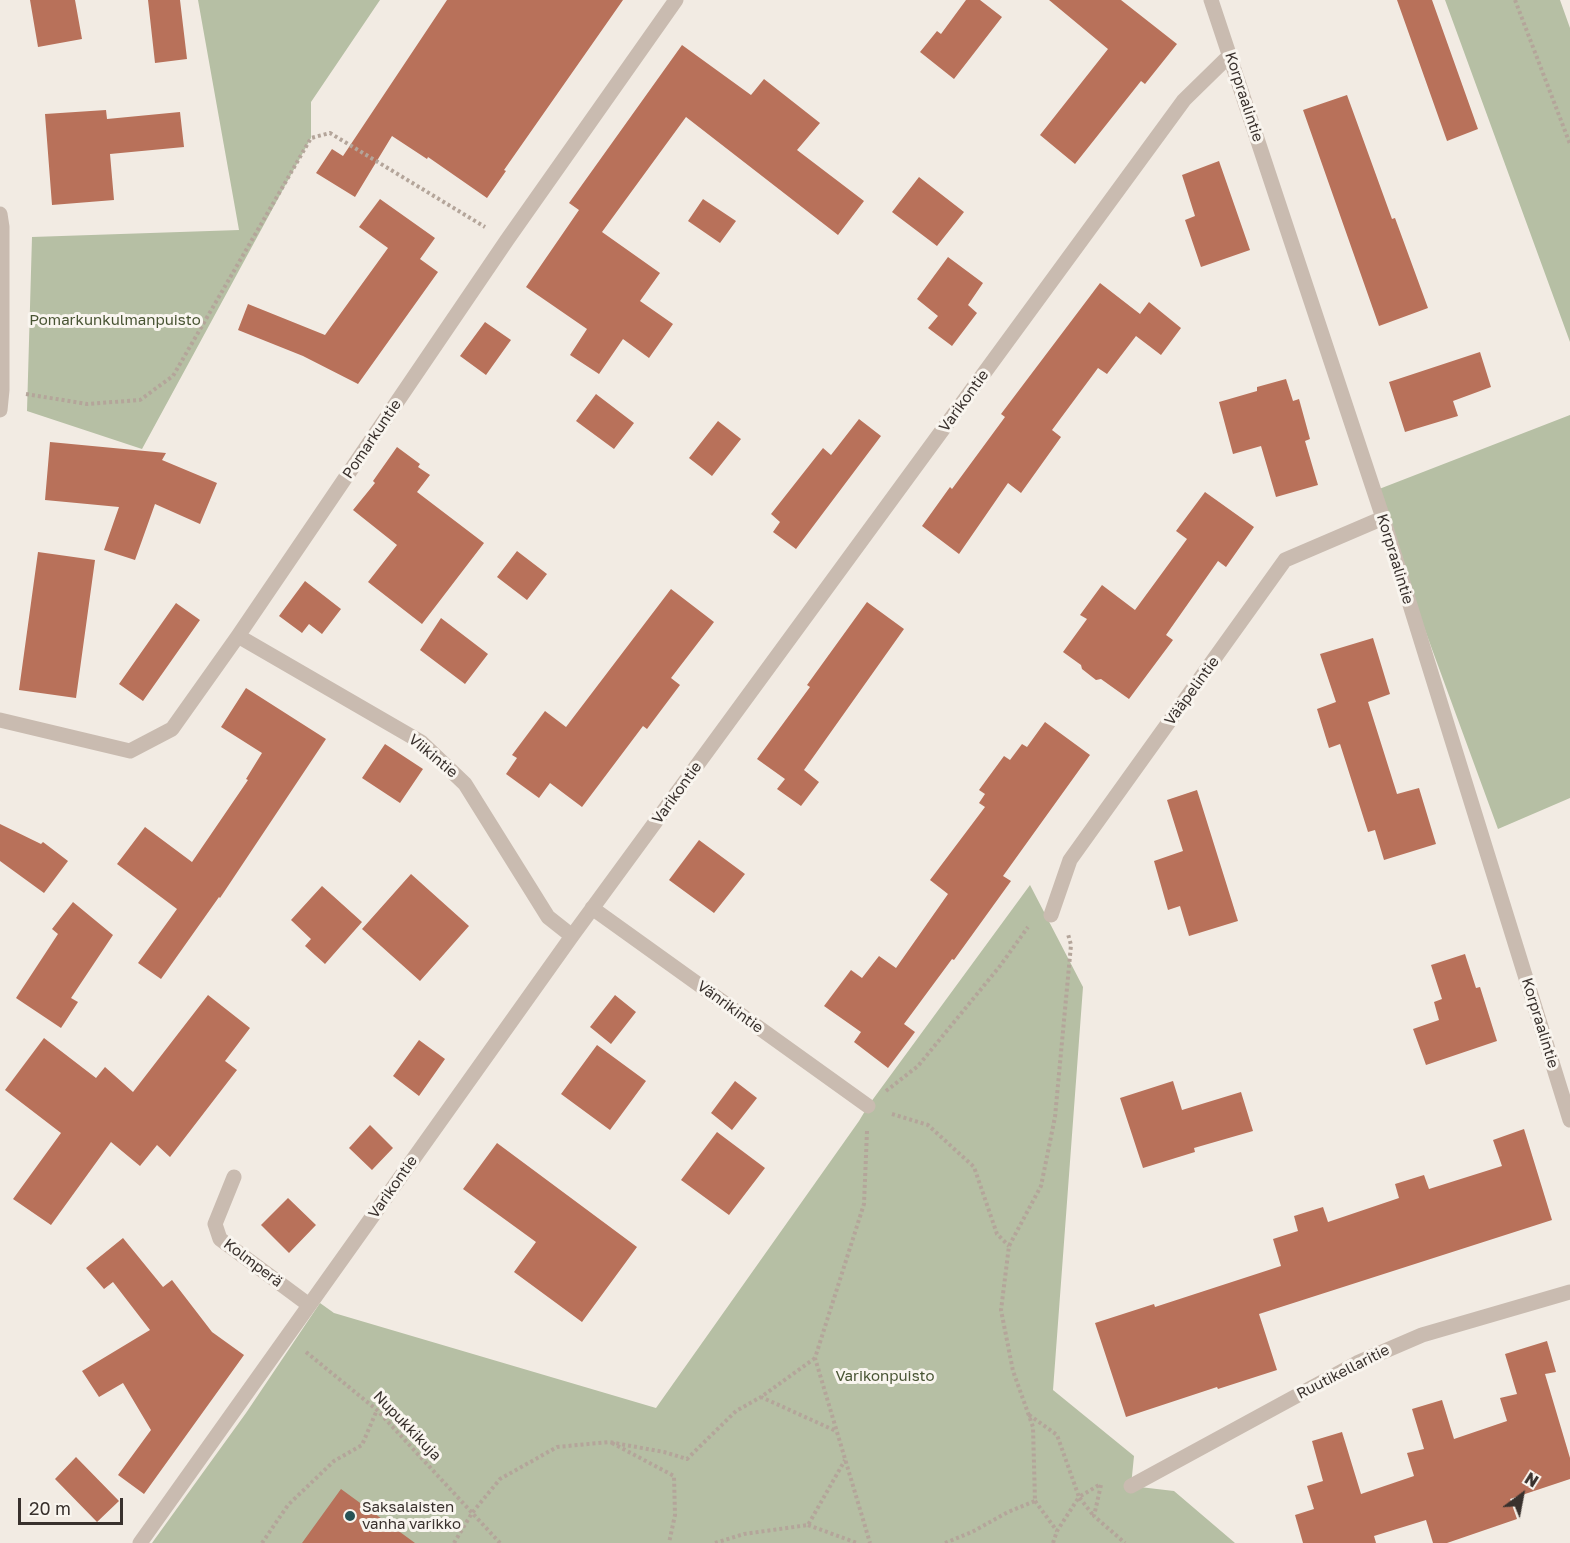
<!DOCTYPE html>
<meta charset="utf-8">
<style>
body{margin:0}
#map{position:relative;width:1570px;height:1543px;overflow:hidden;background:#f2ebe3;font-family:"Golos Text",sans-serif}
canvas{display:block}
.north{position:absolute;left:1492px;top:1465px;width:60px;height:60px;-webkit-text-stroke:4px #f9f5ef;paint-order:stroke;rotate:32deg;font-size:16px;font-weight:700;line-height:24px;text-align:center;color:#39312d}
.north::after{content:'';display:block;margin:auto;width:21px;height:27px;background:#39312d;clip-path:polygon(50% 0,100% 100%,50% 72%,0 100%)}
.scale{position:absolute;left:18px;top:1498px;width:105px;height:27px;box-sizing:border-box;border:3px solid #39312d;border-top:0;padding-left:8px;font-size:18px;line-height:21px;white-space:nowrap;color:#39312d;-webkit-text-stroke:4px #f9f5ef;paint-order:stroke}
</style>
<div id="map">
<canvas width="1570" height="1543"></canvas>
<div class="north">N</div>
<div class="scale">20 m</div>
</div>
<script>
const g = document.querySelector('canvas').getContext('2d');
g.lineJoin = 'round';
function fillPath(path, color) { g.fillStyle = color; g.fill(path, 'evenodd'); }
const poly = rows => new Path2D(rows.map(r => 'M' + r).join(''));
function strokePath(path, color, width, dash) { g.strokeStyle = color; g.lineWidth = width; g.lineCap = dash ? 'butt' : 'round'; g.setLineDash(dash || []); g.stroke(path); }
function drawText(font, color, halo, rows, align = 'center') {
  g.font = font + ' "Golos Text",sans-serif'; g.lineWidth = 6; g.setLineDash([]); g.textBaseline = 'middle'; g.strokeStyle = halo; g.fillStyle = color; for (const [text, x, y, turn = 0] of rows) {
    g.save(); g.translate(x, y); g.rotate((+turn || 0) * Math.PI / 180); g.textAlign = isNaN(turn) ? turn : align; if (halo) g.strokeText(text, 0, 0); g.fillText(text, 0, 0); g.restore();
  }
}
const green = poly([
 [198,0,380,0,311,102,311,138,142,449,27,411,32,237,239,230],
 [1445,0,1560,0,1570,28,1570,342],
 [1570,415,1570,798,1498,829,1374,491],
 [1030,885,1083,987,1053,1390,1134,1456,1131,1486,1174,1491,1235,1543,152,1543,246,1413,320,1303,334,1313,656,1408,859,1121,868,1106]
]);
const building = poly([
 [30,0,75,0,82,39,38,47],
 [148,0,180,0,187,59,155,63],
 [447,0,623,0,504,170,506,171,487,198,428,157,427,159,392,136,355,197,316,173,332,149,343,156],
 [966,0,980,0,1002,17,954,79,920,52,937,31,941,34],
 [1049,0,1121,0,1177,44,1145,84,1141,81,1075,164,1040,135,1108,49],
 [1397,0,1432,0,1478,129,1447,141],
 [682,45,751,95,764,79,820,123,797,150,864,201,838,235,686,117,602,232,660,273,640,301,673,324,649,358,623,339,599,374,570,355,587,329,526,287,579,210,569,203],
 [1347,95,1392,219,1395,218,1428,308,1379,326,1303,110],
 [106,110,107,119,180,112,184,147,110,154,114,200,52,205,45,114],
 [1219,161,1250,250,1201,267,1185,220,1195,216,1182,175],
 [919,177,964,212,937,246,892,212],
 [380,199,435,238,420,259,438,272,358,384,303,356,238,330,248,304,325,335,388,248,359,227],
 [703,199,736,221,720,243,688,221],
 [948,257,983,283,968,305,977,313,952,346,928,328,938,316,917,299],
 [1100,283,1140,314,1149,302,1181,328,1161,355,1136,336,1107,374,1098,368,1052,430,1061,437,1021,493,1008,483,959,554,922,526,950,487,952,489,1005,417,1001,414],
 [485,322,511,340,486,375,460,356],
 [1480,352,1491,387,1453,401,1458,416,1405,432,1389,382],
 [1286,379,1293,401,1299,399,1310,439,1305,441,1318,485,1276,497,1261,446,1233,454,1219,402,1257,391,1257,387],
 [596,394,634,423,614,449,576,421],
 [859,419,881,436,796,549,773,532,780,522,771,514,823,448,831,455],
 [718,421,741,439,712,476,689,458],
 [50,442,166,453,162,460,217,483,200,524,155,504,135,560,104,550,119,507,45,500],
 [397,447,420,464,418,467,430,475,417,492,484,543,422,624,368,582,397,545,353,510,375,483,373,481],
 [1205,492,1254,527,1226,567,1218,561,1166,635,1173,640,1129,699,1101,679,1096,680,1082,669,1081,665,1063,652,1087,619,1080,615,1102,585,1135,610,1187,539,1176,531],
 [517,551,547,574,527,600,497,577],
 [38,552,95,560,76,698,19,690],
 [305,581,341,609,322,634,309,624,302,633,279,616],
 [671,589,714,622,671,678,680,685,647,729,643,726,582,807,550,783,539,798,506,774,517,758,512,755,545,711,566,727],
 [867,602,904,629,804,770,819,782,801,806,777,789,785,779,757,759,810,687,807,685],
 [176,603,200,620,143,701,119,684],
 [441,618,488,654,465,684,420,650],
 [1373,638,1390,694,1368,702,1397,794,1419,788,1436,844,1384,860,1375,830,1368,832,1340,744,1329,748,1317,709,1336,702,1320,654],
 [246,688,326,739,220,898,219,897,161,979,138,963,177,909,117,864,145,827,192,862,248,780,246,779,262,753,221,727],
 [1045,722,1090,755,1003,876,1011,881,954,960,952,959,904,1024,915,1032,888,1068,854,1042,861,1032,824,1006,851,970,862,978,879,956,896,968,948,894,930,880,985,807,979,803,985,794,979,790,1004,756,1010,760,1022,744,1027,747],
 [385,744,423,769,400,803,362,778],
 [1197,790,1238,921,1189,936,1180,906,1168,910,1154,861,1183,851,1167,800],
 [0,824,41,844,43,842,68,861,44,893,0,861],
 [699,840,745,874,714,913,669,880],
 [411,874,469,926,420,981,362,929],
 [322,886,362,922,325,964,305,946,311,939,291,920],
 [73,902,113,935,71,998,78,1002,61,1028,16,998,58,934,52,929],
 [1465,954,1476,988,1480,987,1497,1041,1426,1065,1413,1029,1439,1020,1434,1002,1442,999,1431,965],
 [208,995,250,1028,225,1061,237,1070,170,1157,157,1145,140,1166,111,1142,51,1225,13,1199,61,1133,5,1090,44,1038,96,1078,105,1067,133,1092],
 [615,995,636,1012,611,1044,590,1027],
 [419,1040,445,1059,419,1096,393,1076],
 [597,1045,646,1081,610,1130,561,1094],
 [735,1081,757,1098,732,1130,711,1113],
 [1173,1081,1182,1110,1241,1092,1253,1131,1194,1148,1195,1152,1143,1168,1120,1098],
 [370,1125,393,1148,372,1170,349,1148],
 [1524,1129,1552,1220,1259,1314,1277,1370,1218,1389,1217,1387,1126,1417,1095,1323,1154,1304,1155,1307,1281,1266,1273,1239,1298,1231,1294,1216,1323,1207,1328,1222,1399,1198,1395,1184,1424,1175,1429,1189,1502,1166,1493,1140],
 [717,1132,765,1168,729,1215,681,1180],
 [497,1143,637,1247,582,1322,514,1272,536,1242,463,1189],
 [288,1198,316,1225,289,1253,261,1225],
 [123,1238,163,1287,172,1280,212,1332,244,1355,144,1494,118,1475,151,1430,123,1383,99,1397,82,1371,150,1330,113,1282,104,1289,86,1268],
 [1547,1341,1556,1372,1545,1374,1570,1458,1570,1479,1510,1499,1517,1519,1447,1543,1433,1543,1426,1520,1374,1536,1376,1543,1303,1543,1295,1515,1314,1509,1307,1486,1323,1481,1312,1441,1342,1432,1361,1494,1414,1476,1407,1453,1424,1449,1412,1409,1442,1400,1454,1439,1507,1421,1500,1398,1517,1394,1505,1354],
 [76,1457,119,1501,97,1522,55,1479],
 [341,1489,415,1543,302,1543]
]);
const path = poly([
 [1515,0,1570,144],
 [26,394,87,404,140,400,173,376,311,138,330,133,485,227],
 [886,1091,918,1066,1000,966,1028,927],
 [892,1114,928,1125,974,1167,997,1234,1009,1246],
 [867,1131,864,1204,815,1358,870,1543],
 [306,1352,377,1410,500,1543],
 [815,1358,761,1397,836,1431],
 [1029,1415,1057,1435,1079,1497,1099,1485],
 [612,1443,674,1476,675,1515,669,1543],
 [1101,1485,1094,1516,1125,1543],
 [1035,1501,1057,1531],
 [808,1525,857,1543],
 [262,1543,288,1505,334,1461,362,1445,377,1410],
 [454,1543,472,1513,500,1479,557,1447,609,1442,664,1452,687,1459,736,1411,761,1397],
 [715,1543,744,1534,808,1525,845,1460],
 [945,1543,972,1532,1008,1512,1035,1501,1033,1427,1013,1371,1001,1310,1009,1246,1041,1186,1055,1117,1071,945,1068,934],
 [1053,1543,1057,1531,1079,1497,1093,1515]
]);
const minor = poly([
 [1211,0,1383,518,1570,1120],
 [0,214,2,227,2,390,0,410],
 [238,636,421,742,465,784,548,917,572,936],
 [0,720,130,751,172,729,238,636,507,240,676,0],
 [592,908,868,1106],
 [1051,915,1070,860,1285,560,1383,518],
 [234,1177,215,1224,220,1239,309,1305],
 [1131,1486,1357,1363,1422,1335,1570,1292],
 [140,1543,572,936,1184,100,1230,55]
]);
const markers = [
 [350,1516,6,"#275356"]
];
const streetNames = [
 ["Korpraalintie",1244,97,72],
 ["Varikontie",964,401,-54],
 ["Pomarkuntie",372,439,-56],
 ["Korpraalintie",1395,559,73],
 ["Vääpelintie",1192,691,-54],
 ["Viikintie",433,756,40],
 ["Varikontie",677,793,-54],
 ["Vänrikintie",730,1007,36],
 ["Korpraalintie",1540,1023,73],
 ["Varikontie",393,1187,-55],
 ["Kolmperä",253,1263,37],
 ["Ruutikellaritie",1343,1372,-27],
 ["Nupukkikuja",407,1426,46]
];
const parkNames = [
 ["Pomarkunkulmanpuisto",115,320],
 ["Varikonpuisto",885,1376]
];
const poiNames = [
 ["Saksalaisten",362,1507],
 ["vanha varikko",362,1524]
];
fillPath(green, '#b6bfa4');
fillPath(building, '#b8715a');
strokePath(path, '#b4a59a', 4, [3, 3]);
strokePath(minor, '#c9bbb0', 15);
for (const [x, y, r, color] of markers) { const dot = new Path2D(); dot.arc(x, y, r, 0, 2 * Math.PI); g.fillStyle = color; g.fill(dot); strokePath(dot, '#f9f5ef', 2); }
drawText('15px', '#39312d', '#f9f5ef', streetNames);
drawText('15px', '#485433', '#f9f5ef', parkNames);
drawText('15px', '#39312d', '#f9f5ef', poiNames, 'left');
</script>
